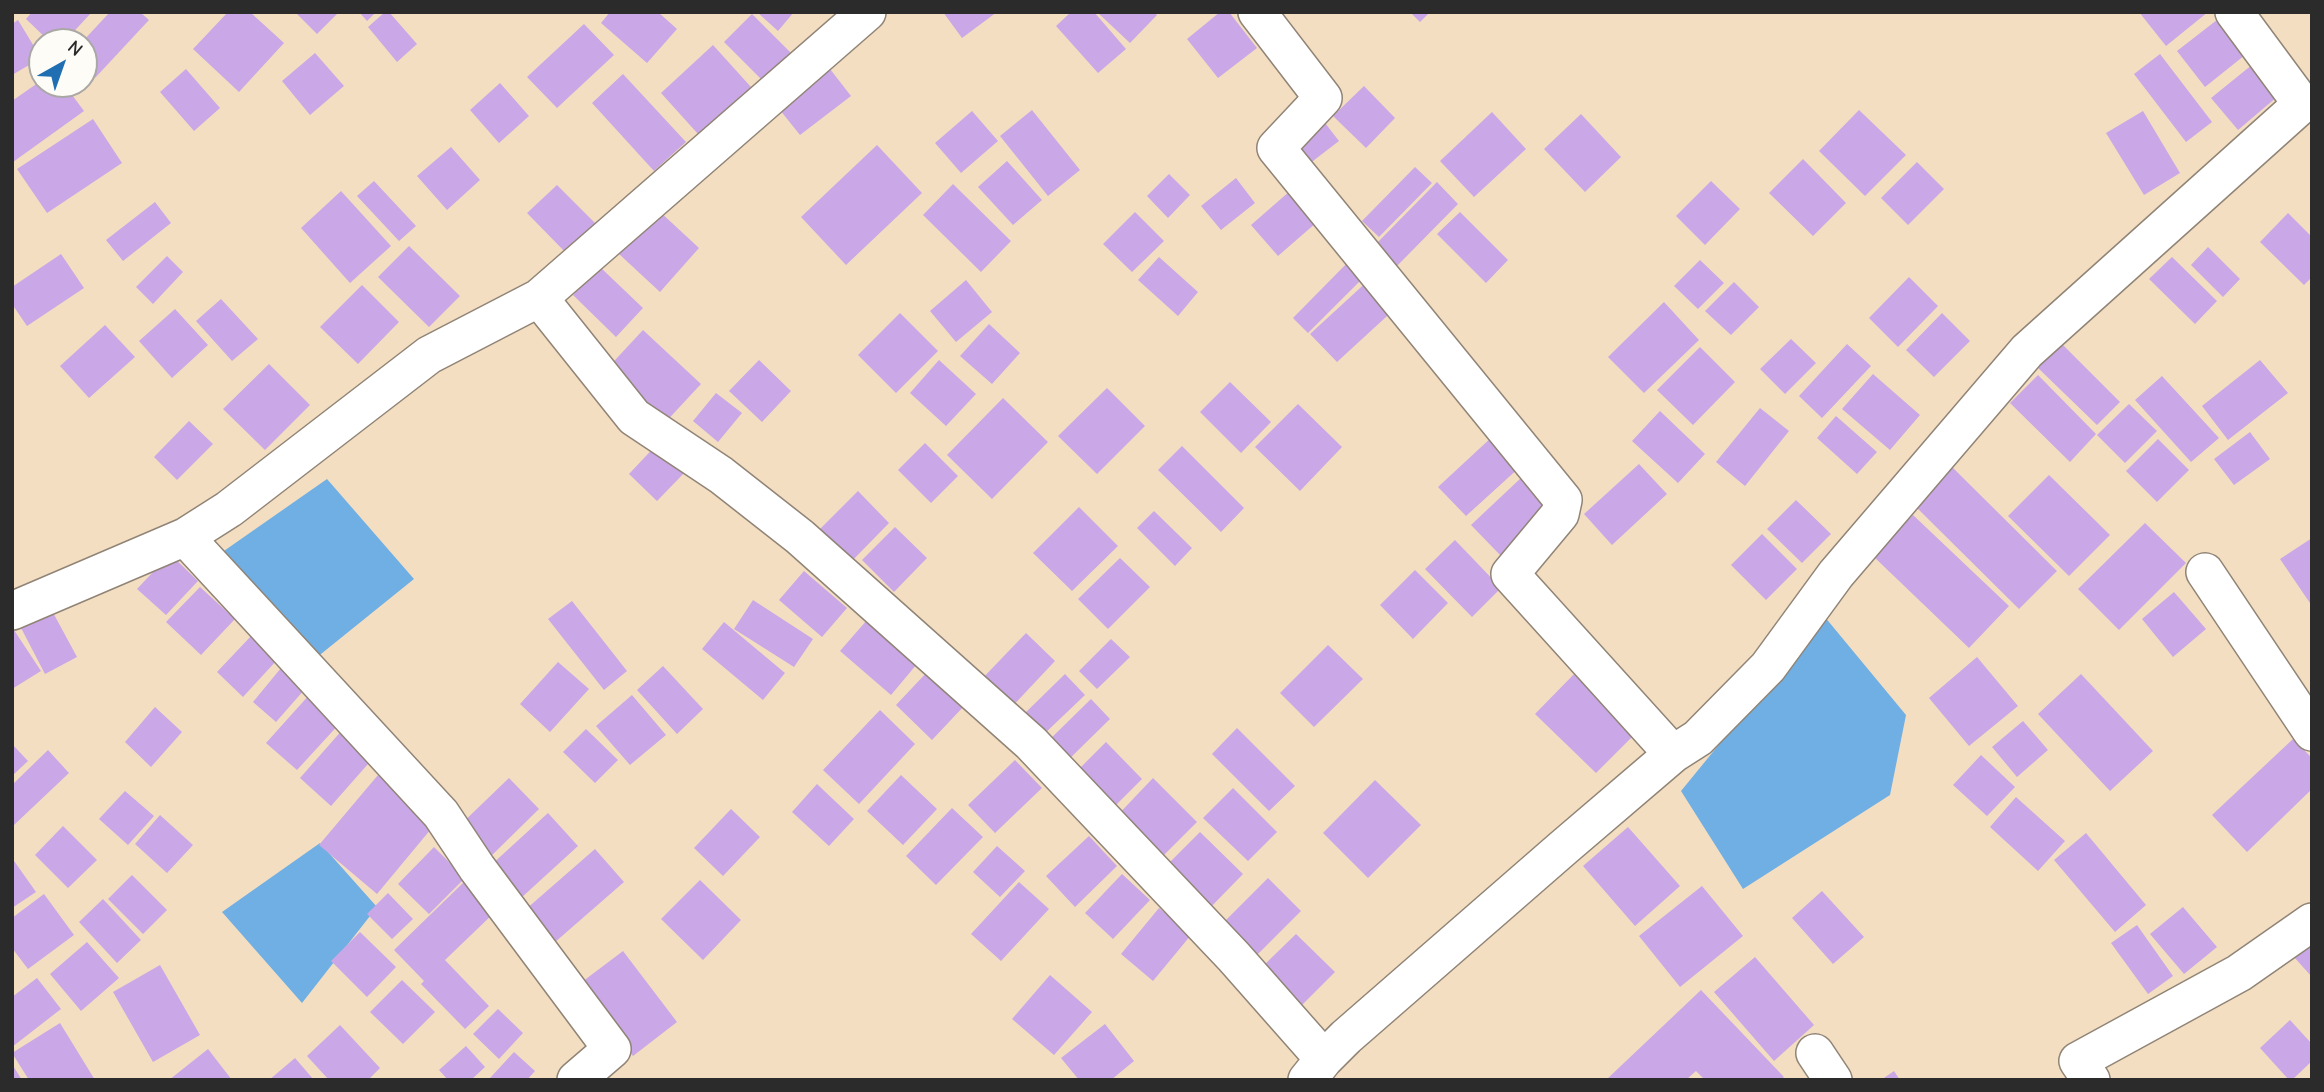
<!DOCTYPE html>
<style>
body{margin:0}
#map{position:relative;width:2324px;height:1092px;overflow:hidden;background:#f4dec2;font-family:"Comic Neue",sans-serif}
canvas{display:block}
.frame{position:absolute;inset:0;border:14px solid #2b2b2b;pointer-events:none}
.north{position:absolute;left:28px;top:28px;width:70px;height:70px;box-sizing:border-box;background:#fdfcf7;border:2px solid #a9a8a5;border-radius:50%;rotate:40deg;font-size:19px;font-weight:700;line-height:28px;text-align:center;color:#2b2b2b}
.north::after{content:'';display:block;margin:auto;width:24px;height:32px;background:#1f6fb2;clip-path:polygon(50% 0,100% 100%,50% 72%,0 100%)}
</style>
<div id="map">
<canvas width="2324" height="1092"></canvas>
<div class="frame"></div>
<div class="north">N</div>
</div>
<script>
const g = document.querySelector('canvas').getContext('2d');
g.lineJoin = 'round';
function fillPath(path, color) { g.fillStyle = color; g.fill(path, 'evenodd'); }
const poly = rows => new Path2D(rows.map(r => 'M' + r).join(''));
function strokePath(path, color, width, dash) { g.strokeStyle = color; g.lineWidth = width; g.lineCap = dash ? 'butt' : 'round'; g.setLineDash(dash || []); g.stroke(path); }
const water = poly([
 [327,479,414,579,316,658,221,553],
 [1824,616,1906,715,1890,795,1743,889,1681,791],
 [320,843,377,907,302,1003,222,912]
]);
const building = poly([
 [32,12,92,12,64,42,50,42,26,19],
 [110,12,140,12,149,20,95,78,84,68,84,42,82,42],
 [228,12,250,12,284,43,239,92,193,49],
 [295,12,339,12,317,34],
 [359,12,376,12,367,21],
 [385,12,389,12,417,44,397,62,368,27],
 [610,12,658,12,677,29,647,63,601,23],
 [757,12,794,12,778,31],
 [943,12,997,12,962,38],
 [1071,12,1094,12,1126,49,1098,73,1056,26],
 [1097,12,1154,12,1157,15,1130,43],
 [1220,12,1229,12,1257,48,1218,78,1187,39],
 [1410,12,1430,12,1420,22],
 [2139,12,2208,12,2166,46],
 [752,14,793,55,765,83,724,42],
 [2222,16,2250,51,2205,87,2177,51],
 [18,20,41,58,12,75,12,24],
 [584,24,614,55,557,108,527,77],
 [713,45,751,87,698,134,661,93],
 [315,53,344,86,310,115,282,81],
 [2160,54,2212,122,2186,142,2134,74],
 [823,60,851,96,800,135,772,100],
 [2258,60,2284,91,2238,130,2211,98],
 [186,69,220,108,194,131,160,92],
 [623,74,686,142,654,171,592,103],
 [42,80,42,84,64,84,84,111,13,162,12,101],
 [500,83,529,116,499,143,470,110],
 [1364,86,1395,118,1366,148,1333,116],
 [1032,110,1080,170,1048,196,1000,136],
 [1859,110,1906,155,1865,196,1819,151],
 [972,111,998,141,961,173,935,143],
 [2143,111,2180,173,2144,195,2106,133],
 [1492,112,1526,149,1474,197,1440,161],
 [1581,114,1621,157,1585,192,1544,149],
 [93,119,122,163,47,213,17,169],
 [1322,119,1339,141,1309,164,1291,143],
 [877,145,922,193,846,265,801,217],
 [451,147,480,180,447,210,417,176],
 [1803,159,1846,203,1813,236,1769,193],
 [1007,161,1042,200,1013,225,978,187],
 [1917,162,1944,189,1908,225,1881,198],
 [1415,167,1432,183,1379,237,1362,221],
 [1169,174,1190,195,1168,218,1147,196],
 [1236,178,1255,203,1221,230,1201,206],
 [374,181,416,226,399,241,357,196],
 [1711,181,1740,209,1705,245,1676,216],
 [1437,182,1458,204,1396,267,1374,246],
 [953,184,1011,241,981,272,923,215],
 [1298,184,1324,216,1278,256,1251,225],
 [557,185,598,226,568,255,527,213],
 [341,191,391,246,350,283,301,228],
 [155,202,171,223,123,261,106,240],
 [658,210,699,248,660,292,619,254],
 [1135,212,1164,241,1132,272,1103,244],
 [1460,212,1508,260,1486,283,1437,234],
 [2288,213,2312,237,2312,277,2304,285,2260,242],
 [409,246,460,296,429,327,378,277],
 [2208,247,2240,279,2223,297,2191,265],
 [61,254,84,288,27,326,12,304,12,287],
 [167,256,183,272,153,304,136,287],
 [1354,256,1369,272,1308,333,1293,318],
 [1159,257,1198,292,1178,316,1138,280],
 [2172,257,2217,301,2195,324,2149,279],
 [1700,260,1724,283,1698,309,1674,286],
 [600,267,643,308,616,337,573,295],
 [1372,277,1398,306,1337,362,1310,334],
 [1909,277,1938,306,1898,347,1869,318],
 [966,280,992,312,956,342,930,311],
 [1734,282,1759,307,1731,335,1705,311],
 [362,285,399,322,358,364,320,327],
 [221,299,258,339,232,361,196,321],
 [1664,302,1699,340,1644,393,1608,357],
 [175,309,208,345,172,378,139,341],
 [900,313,938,351,896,393,858,355],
 [1942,313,1970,341,1934,377,1906,350],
 [989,324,1020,353,992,384,960,356],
 [105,325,135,357,89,398,60,366],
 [643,330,701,384,661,427,603,373],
 [1791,339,1816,363,1785,394,1760,369],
 [2060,342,2120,402,2097,425,2036,366],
 [1847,344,1871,366,1822,418,1799,396],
 [1700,347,1735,382,1693,425,1657,390],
 [759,360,791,391,762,422,729,391],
 [939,360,976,394,946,426,910,393],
 [2260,360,2288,393,2228,440,2202,406],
 [269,364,310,405,265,450,223,409],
 [1873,374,1920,415,1890,450,1842,409],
 [2038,375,2096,434,2070,462,2010,403],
 [2162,376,2219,438,2191,462,2135,400],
 [1230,382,1271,422,1241,453,1200,412],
 [1107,388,1145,426,1097,474,1058,436],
 [716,393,742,413,718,442,693,421],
 [1003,398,1048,442,992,499,947,455],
 [1298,404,1342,447,1300,491,1255,447],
 [2129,404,2157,431,2125,463,2097,435],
 [1760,408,1789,431,1745,486,1716,462],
 [1660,411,1705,454,1678,483,1632,441],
 [1836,416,1877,452,1857,474,1817,438],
 [189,421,213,444,177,480,154,457],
 [2250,432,2270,459,2234,485,2214,459],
 [1493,436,1521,466,1466,516,1438,487],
 [2158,439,2189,470,2157,502,2126,471],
 [661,440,689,468,657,501,629,474],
 [925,443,958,476,931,503,898,470],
 [1182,446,1244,508,1221,532,1158,470],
 [1639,464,1667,494,1612,545,1584,514],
 [1950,465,2057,571,2019,609,1912,503],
 [2049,475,2110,535,2069,576,2008,516],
 [1522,477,1553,508,1502,557,1471,525],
 [858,491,889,523,848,565,816,533],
 [1796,500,1831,534,1802,563,1767,529],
 [1079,507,1118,546,1072,591,1033,553],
 [1154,511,1192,548,1175,566,1137,528],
 [1913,515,2009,606,1969,648,1873,556],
 [2145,523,2186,563,2119,630,2078,589],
 [895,527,927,558,894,592,862,560],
 [1762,534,1797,569,1766,600,1731,565],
 [2312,538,2312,606,2280,559],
 [1455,540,1501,588,1472,617,1425,569],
 [170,554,198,581,166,615,137,589],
 [1120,558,1150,587,1108,629,1078,599],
 [1415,570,1448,603,1413,639,1380,605],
 [804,571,847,608,822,637,779,600],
 [200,587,235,619,201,655,166,622],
 [2174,592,2206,629,2173,657,2142,619],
 [753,600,813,639,794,667,734,629],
 [572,601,627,671,604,690,548,619],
 [50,607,77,657,45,674,19,624],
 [867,620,917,664,891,695,840,651],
 [724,622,785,673,763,700,702,649],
 [12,627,41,671,12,689],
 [1026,633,1055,661,1008,711,978,683],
 [252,635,277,660,243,697,217,672],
 [1111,639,1130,657,1097,689,1079,671],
 [1328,645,1363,679,1314,727,1280,693],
 [1977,657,2018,706,1969,746,1929,698],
 [558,662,589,689,550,732,520,704],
 [663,666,703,709,677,734,637,690],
 [281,668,305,689,276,722,253,702],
 [929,670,965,705,932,740,896,705],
 [1577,671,1638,731,1596,773,1535,714],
 [1065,674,1085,695,1042,736,1022,716],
 [2081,674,2153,751,2110,791,2038,714],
 [310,694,341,722,297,770,266,743],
 [632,695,666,735,630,765,596,726],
 [1091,699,1110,719,1061,767,1042,747],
 [155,707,182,732,151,767,125,742],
 [880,710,915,744,859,804,823,770],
 [2023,721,2048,750,2017,777,1992,747],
 [344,728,375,756,331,806,300,778],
 [1237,728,1295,786,1269,811,1212,754],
 [586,729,618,760,595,783,563,752],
 [2293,739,2312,758,2312,789,2247,852,2212,815],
 [1106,742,1142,779,1106,815,1069,779],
 [12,744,28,761,12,776],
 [48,750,69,773,14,825,12,785],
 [1981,755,2015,787,1987,816,1953,785],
 [1015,760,1042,788,995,833,968,805],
 [378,775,436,823,377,894,319,845],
 [901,775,937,809,903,845,867,811],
 [509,778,539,809,487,860,456,829],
 [1153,778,1197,822,1156,863,1113,820],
 [1375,780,1421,825,1368,878,1323,833],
 [817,784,854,819,829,846,792,812],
 [1233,788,1277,832,1248,861,1203,818],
 [125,791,154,816,128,845,99,819],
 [2016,797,2065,841,2038,871,1990,827],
 [952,808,983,837,936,885,906,856],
 [731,809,760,837,723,876,694,848],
 [548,813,578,846,521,898,490,866],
 [160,815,193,845,167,873,135,844],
 [63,826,97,860,68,888,35,855],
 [1628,827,1680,886,1635,926,1583,866],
 [1200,832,1243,874,1206,912,1163,869],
 [2086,833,2146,905,2115,932,2054,860],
 [1089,836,1117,866,1075,907,1046,876],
 [997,846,1025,871,1000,897,973,872],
 [434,847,465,878,429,914,398,884],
 [595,849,624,882,554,943,525,910],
 [12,858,36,892,12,908],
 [1122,874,1150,900,1113,939,1085,913],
 [132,875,167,910,143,934,108,899],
 [1268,878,1301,911,1248,964,1215,931],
 [466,880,496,911,445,960,489,1006,465,1029,421,984,424,981,394,950],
 [700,880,741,920,703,960,661,919],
 [1019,882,1049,909,1001,961,971,934],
 [1702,886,1743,936,1680,987,1639,936],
 [1822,891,1864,937,1833,964,1792,918],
 [388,893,413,919,392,939,367,914],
 [44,894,74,935,28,969,12,948,12,918],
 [103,899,141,940,117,963,79,922],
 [2183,907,2217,947,2184,974,2150,934],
 [1159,908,1191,935,1153,981,1121,954],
 [2137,925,2173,976,2148,994,2111,943],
 [360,932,396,967,367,997,331,961],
 [1296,934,1335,972,1302,1005,1263,966],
 [2312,941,2312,977,2294,957],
 [87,942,119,978,81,1011,50,974],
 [623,951,677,1022,633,1056,578,985],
 [1755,957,1814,1025,1774,1061,1714,992],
 [160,965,200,1035,153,1062,113,992],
 [1050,975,1092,1012,1054,1055,1012,1019],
 [37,978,61,1009,12,1047,12,997],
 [402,980,435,1012,403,1044,370,1012],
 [1701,990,1784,1077,1780,1080,1705,1080,1696,1071,1686,1080,1606,1080],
 [498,1009,523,1033,499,1059,473,1034],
 [2290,1020,2312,1044,2312,1061,2292,1080,2289,1080,2260,1048],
 [60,1023,95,1080,29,1080,12,1053],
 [1105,1024,1134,1061,1111,1080,1079,1080,1061,1058],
 [340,1025,380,1068,368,1080,329,1080,307,1056],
 [466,1046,485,1067,471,1080,448,1080,439,1070],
 [208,1049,232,1080,169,1080],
 [514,1052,535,1071,527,1080,492,1080,490,1078],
 [295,1058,314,1080,269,1080],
 [12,1064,22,1080,12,1080],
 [1894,1071,1900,1080,1881,1080]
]);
const minor = poly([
 [1257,12,1323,98,1276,148,1563,500,1560,514,1510,574,1673,754],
 [539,298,634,417,721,475,800,537,1031,743,1234,957,1324,1059],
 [185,537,441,814,477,868,612,1049,576,1080],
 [2205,572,2312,732],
 [12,611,185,537,229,509,429,355,539,298,867,12],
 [1815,1053,1833,1080],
 [1307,1080,1324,1059,1346,1037,1563,848,1673,754,1698,738,1768,667,1836,574,2027,351,2302,104,2234,12],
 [2091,1080,2078,1061,2239,973,2312,922]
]);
fillPath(water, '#70afe3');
fillPath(building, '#caa7e6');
strokePath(minor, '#908476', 40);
strokePath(minor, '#fff', 37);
</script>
